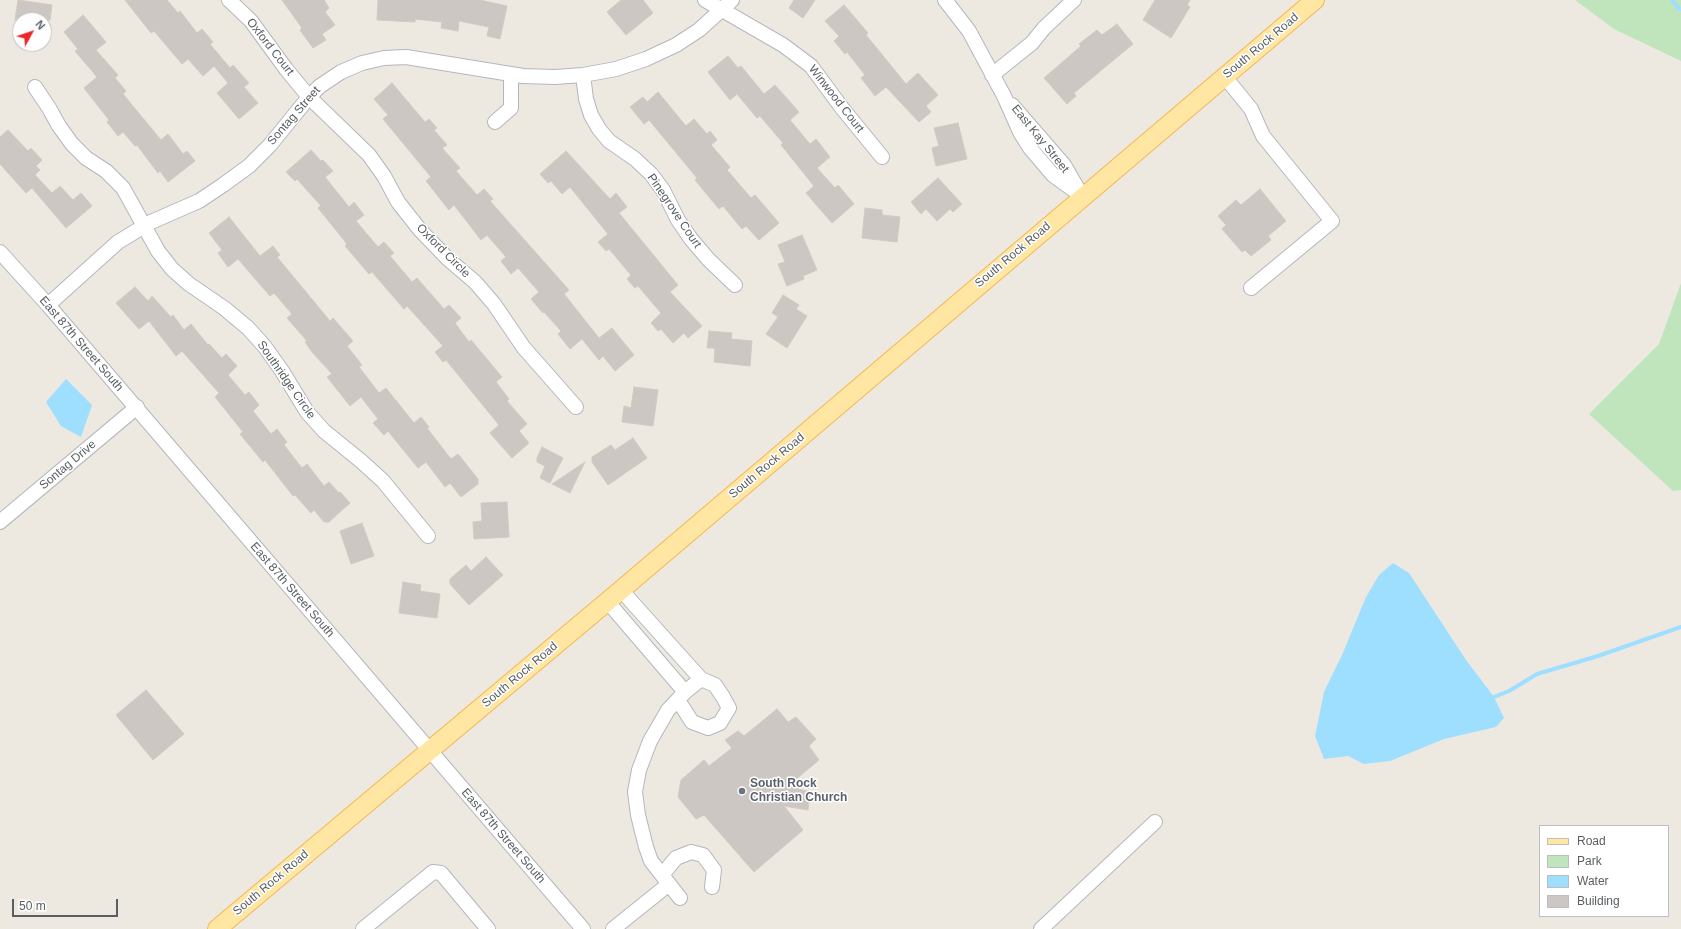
<!DOCTYPE html>
<style>
body{margin:0}
#map{position:relative;width:1681px;height:929px;overflow:hidden;background:#ede9e0;font-family:Helvetica,sans-serif}
canvas{display:block}
.legend{position:absolute;left:1539px;top:825px;width:130px;height:92px;box-sizing:border-box;background:#fff;border:1px solid #bdbfc0;margin:0;padding:5px 7px;list-style:none;font-size:12px;color:#595e62}
.legend li{display:flex;align-items:center;gap:8px;height:20px}
.legend b{width:20px;border:1px solid #bdbfc0}
.north{position:absolute;left:12px;top:12px;width:40px;height:40px;box-sizing:border-box;background:#fff;border:1px solid #bdbfc0;border-radius:50%;rotate:50deg;font-size:11px;font-weight:700;line-height:16px;text-align:center;color:#595e62}
.north::after{content:'';display:block;margin:auto;width:14px;height:18px;background:#ec272a;clip-path:polygon(50% 0,100% 100%,50% 72%,0 100%)}
.scale{position:absolute;left:12px;top:899px;width:106px;height:18px;box-sizing:border-box;border:2px solid #595e62;border-top:0;padding-left:5px;font-size:12px;line-height:14px;white-space:nowrap;color:#595e62;-webkit-text-stroke:3px #fff;paint-order:stroke}
</style>
<div id="map">
<canvas width="1681" height="929"></canvas>
<ul class="legend">
<li><b style="height:5px;background:#ffe7a3"></b>Road</li>
<li><b style="height:11px;background:#c0e5bc"></b>Park</li>
<li><b style="height:11px;background:#9edeff"></b>Water</li>
<li><b style="height:11px;background:#ccc7c2"></b>Building</li>
</ul>
<div class="north">N</div>
<div class="scale">50 m</div>
</div>
<script>
const g = document.querySelector('canvas').getContext('2d');
g.lineJoin = 'round';
function fillPath(path, color) { g.fillStyle = color; g.fill(path, 'evenodd'); }
const poly = rows => new Path2D(rows.map(r => 'M' + r).join(''));
function strokePath(path, color, width, dash) { g.strokeStyle = color; g.lineWidth = width; g.lineCap = dash ? 'butt' : 'round'; g.setLineDash(dash || []); g.stroke(path); }
function drawText(font, color, halo, rows, align = 'center') {
  g.font = font + ' Helvetica,sans-serif'; g.lineWidth = 3; g.setLineDash([]); g.textBaseline = 'middle'; g.strokeStyle = halo; g.fillStyle = color; for (const [text, x, y, turn = 0] of rows) {
    g.save(); g.translate(x, y); g.rotate((+turn || 0) * Math.PI / 180); g.textAlign = isNaN(turn) ? turn : align; if (halo) g.strokeText(text, 0, 0); g.fillText(text, 0, 0); g.restore();
  }
}
const green = poly([
 [1575,0,1681,0,1681,61,1614,29],
 [1681,283,1681,490,1673,491,1589,414,1659,344]
]);
const water = poly([
 [66,379,92,405,81,437,61,426,46,402],
 [1393,563,1409,573,1466,660,1494,697,1504,718,1496,727,1444,739,1390,761,1364,764,1348,756,1324,759,1315,736,1324,692,1342,655,1366,597,1379,575]
]);
const stream = poly([
 [1672,0,1679,9,1681,9],
 [1494,697,1509,691,1537,674,1598,656,1681,627]
]);
const building = poly([
 [18,0,52,5,50,20,15,20,18,0],
 [125,0,167,0,178,13,180,11,197,33,202,29,213,42,210,44,230,68,233,65,249,83,244,87,258,103,239,119,217,93,228,83,214,66,203,76,188,59,182,64,154,31,151,33,125,0],
 [282,0,324,0,329,8,325,12,335,25,322,34,326,40,313,48,300,30,302,28,282,0],
 [378,0,480,0,507,6,500,39,487,36,489,27,459,21,458,31,441,28,442,22,415,19,415,22,377,20,378,0],
 [621,0,643,0,653,13,626,35,607,12,621,0],
 [794,0,815,0,803,18,789,8,794,0],
 [1155,0,1190,0,1187,5,1190,7,1171,38,1143,20,1155,0],
 [844,5,868,33,866,35,906,84,918,73,938,95,926,106,931,112,919,122,886,87,875,96,861,78,865,75,847,52,845,54,834,41,839,36,825,21,844,5],
 [83,15,106,42,96,50,118,75,115,78,126,91,123,94,161,140,168,134,183,154,187,151,195,161,168,182,160,171,158,173,137,145,135,146,123,132,118,136,107,122,109,120,84,88,97,77,75,51,78,49,64,32,83,15],
 [1117,24,1133,44,1074,93,1076,96,1067,104,1044,78,1081,46,1079,44,1097,30,1102,35,1117,24],
 [728,56,738,68,741,66,764,94,775,85,799,112,790,120,810,144,816,139,830,157,817,168,835,188,838,185,854,204,832,223,806,193,814,186,781,145,783,143,760,116,757,118,737,94,730,100,708,72,728,56],
 [392,83,425,122,429,119,437,128,434,130,447,145,442,148,460,168,456,171,477,195,484,189,493,199,490,201,569,290,564,294,599,338,612,328,634,355,615,371,603,356,599,360,582,339,570,349,558,334,561,331,544,312,543,313,531,299,539,292,518,268,511,274,501,261,506,257,487,235,481,240,454,205,449,210,426,181,431,177,383,119,388,115,374,99,392,83],
 [658,92,686,126,694,119,707,134,710,131,717,140,711,145,730,167,727,170,751,198,755,195,779,223,759,240,746,226,742,229,723,206,719,209,695,180,697,178,649,120,644,124,630,107,643,97,647,102,658,92],
 [958,123,967,159,936,166,932,148,939,146,934,128,958,123],
 [8,130,28,151,31,148,42,160,36,166,40,170,35,175,52,193,60,186,73,200,81,193,92,206,66,228,32,188,26,193,0,164,0,137,8,130],
 [311,150,321,161,323,160,333,171,325,177,349,207,354,202,364,215,356,221,378,247,384,242,394,253,390,256,412,282,417,278,444,309,449,305,461,318,455,323,469,342,471,340,502,377,496,382,509,399,507,401,527,424,519,431,529,443,512,458,490,433,499,425,446,360,443,362,435,352,443,346,407,306,404,309,372,272,369,274,345,246,347,244,318,208,321,206,297,179,295,181,286,172,311,150],
 [566,151,610,199,616,193,627,207,619,213,678,285,670,292,702,326,688,338,684,333,673,343,661,329,658,331,651,323,661,313,638,286,635,288,627,279,631,275,609,249,606,251,598,242,608,234,570,187,562,194,551,181,548,183,540,174,566,151],
 [938,178,962,204,953,212,950,209,937,221,926,209,921,214,911,202,938,178],
 [1260,189,1286,221,1268,236,1271,240,1251,256,1245,250,1242,252,1222,229,1226,225,1218,216,1236,200,1241,205,1260,189],
 [865,208,882,210,882,215,900,217,897,242,862,238,865,208],
 [229,217,260,256,273,246,280,255,277,257,330,321,333,318,353,341,347,346,362,365,359,367,379,393,386,388,414,423,421,417,429,427,427,428,451,459,458,454,478,479,478,484,461,497,450,483,445,487,426,462,418,468,388,431,384,435,373,423,378,419,361,397,350,406,327,377,332,374,312,352,305,342,307,341,287,318,292,314,274,293,270,296,238,259,228,267,218,253,222,250,209,233,229,217],
 [802,235,817,270,803,276,804,279,787,286,778,264,785,262,778,245,802,235],
 [135,287,148,301,152,296,171,317,173,315,184,330,191,324,208,345,209,344,222,358,226,354,237,366,228,375,245,395,249,392,259,405,253,411,271,434,277,429,287,442,284,445,302,468,307,464,324,486,329,482,339,493,340,492,350,503,329,522,324,522,314,510,311,513,295,495,293,496,265,460,263,462,240,434,243,432,215,397,219,393,182,351,176,356,149,321,139,329,116,303,135,287],
 [783,295,799,305,796,309,807,316,787,348,766,334,778,317,772,313,783,295],
 [709,331,732,333,731,339,752,341,750,366,714,362,715,348,707,348,709,331],
 [634,387,658,390,653,426,622,422,624,406,631,408,634,387],
 [633,438,647,458,608,485,592,462,592,457,611,445,615,450,633,438],
 [542,447,563,458,550,483,540,478,545,466,537,462,537,458,542,447],
 [585,462,570,493,552,484,585,462],
 [507,502,509,537,474,539,473,522,482,521,481,503,507,502],
 [362,523,374,556,351,564,340,531,362,523],
 [486,557,503,575,469,605,450,584,450,579,466,565,471,571,486,557],
 [403,582,421,585,420,591,440,594,437,618,399,613,403,582],
 [146,690,184,734,153,760,116,715,146,690],
 [777,709,788,722,796,717,816,739,809,746,819,760,788,786,810,792,808,810,784,806,803,830,754,872,704,815,696,819,678,797,681,780,704,760,709,766,732,748,725,740,738,731,744,736,777,709]
]);
const minor = poly([
 [229,0,251,21,286,69,309,97,369,155,384,176,398,202,420,230,448,259,475,282,494,304,524,348,576,407],
 [705,0,783,45,811,66,842,108,882,157],
 [945,0,969,31,1004,96,1020,132,1030,148,1053,175,1082,196],
 [583,75,586,99,591,115,599,129,609,141,635,159,651,174,663,190,678,220,691,239,708,259,735,285],
 [992,75,1032,43,1044,28,1074,0],
 [1225,77,1251,109,1263,136,1332,221,1251,288],
 [35,87,49,108,59,126,72,144,86,158,106,171,123,188,158,251,172,269,189,284,224,308,248,328,265,347,282,371,307,412,324,431,361,461,383,481,428,536],
 [1012,105,1064,165,1079,191],
 [495,122,511,108,511,74],
 [0,252,48,305,583,929],
 [48,305,118,242,151,222,199,201,223,185,249,166,270,145,309,97,320,86,341,72,362,63,384,58,406,57,523,76,555,77,583,75,616,69,646,59,676,45,699,30,732,0],
 [0,522,137,407],
 [621,590,701,679],
 [607,601,685,692],
 [678,700,692,722,708,728,720,723,729,708,723,697,715,685,701,679,685,692,668,710,650,741,639,770,635,792,638,815,646,847,651,861,680,898],
 [662,875,676,858,691,852,703,855,714,870,712,887],
 [363,929,433,872,441,873,488,929],
 [613,929,669,884],
 [1041,929,1155,822]
]);
const major = poly([
 [217,929,621,590,1315,0]
]);
const markers = [
 [742,791,4,"#6b7280"]
];
const streetNames = [
 ["South Rock Road",1261,46,-40],
 ["Oxford Court",270,47,52],
 ["Winwood Court",836,99,52],
 ["Sontag Street",294,116,-49],
 ["East Kay Street",1040,139,51],
 ["Pinegrove Court",674,211,56],
 ["Oxford Circle",443,251,45],
 ["South Rock Road",1013,255,-40],
 ["East 87th Street South",81,344,49],
 ["Southridge Circle",286,380,55],
 ["Sontag Drive",68,465,-40],
 ["South Rock Road",767,466,-40],
 ["East 87th Street South",292,590,49],
 ["South Rock Road",520,675,-40],
 ["East 87th Street South",503,836,49],
 ["South Rock Road",271,883,-40]
];
const worshipNames = [
 ["South Rock",750,784],
 ["Christian Church",750,798]
];
fillPath(green, '#c0e5bc');
fillPath(water, '#9edeff');
strokePath(stream, '#9edeff', 4);
fillPath(building, '#ccc7c2');
strokePath(building, '#d1cabf', 1);
strokePath(minor, '#b3b7bc', 16);
strokePath(major, '#f4b752', 20);
strokePath(minor, '#fff', 14);
strokePath(major, '#ffe7a3', 18);
for (const [x, y, r, color] of markers) { const dot = new Path2D(); dot.arc(x, y, r, 0, 2 * Math.PI); g.fillStyle = color; g.fill(dot); strokePath(dot, '#fff', 1.5); }
drawText('12px', '#595e62', '#fff', streetNames);
drawText('bold 12px', '#5b616d', '#fff', worshipNames, 'left');
</script>
